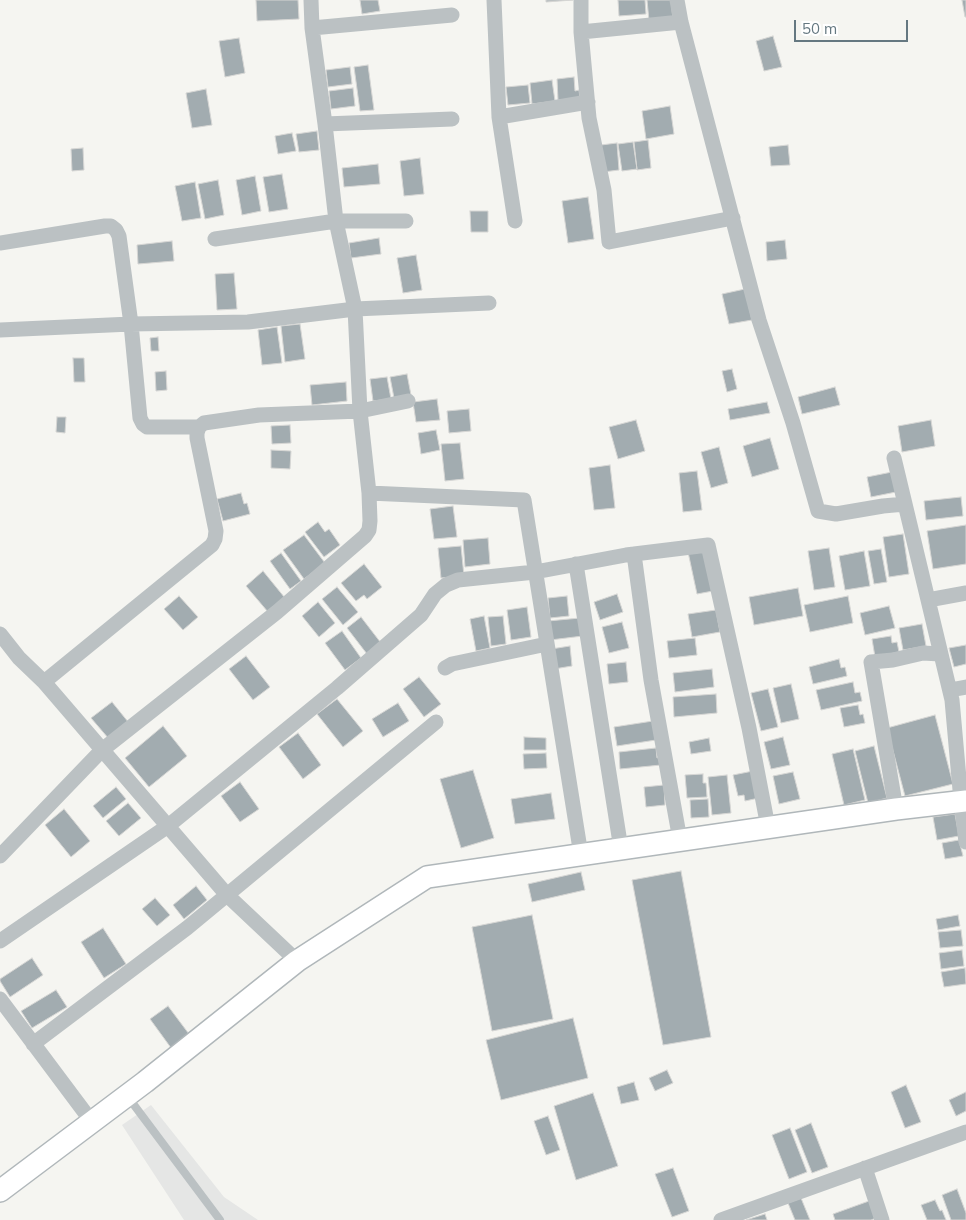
<!DOCTYPE html>
<style>
body{margin:0}
#map{position:relative;width:966px;height:1220px;overflow:hidden;background:#f5f5f1;font-family:Mulish,sans-serif}
canvas{display:block}
.scale{position:absolute;left:794px;top:20px;width:114px;height:22px;box-sizing:border-box;border:2px solid #657881;border-top:0;padding-left:6px;font-size:15px;line-height:18px;white-space:nowrap;color:#657881;-webkit-text-stroke:4px #fff;paint-order:stroke}
</style>
<div id="map">
<canvas width="966" height="1220"></canvas>
<div class="scale">50 m</div>
</div>
<script>
const g = document.querySelector('canvas').getContext('2d');
g.lineJoin = 'round';
function fillPath(path, color) { g.fillStyle = color; g.fill(path, 'evenodd'); }
const poly = rows => new Path2D(rows.map(r => 'M' + r).join(''));
function strokePath(path, color, width, dash) { g.strokeStyle = color; g.lineWidth = width; g.lineCap = dash ? 'butt' : 'round'; g.setLineDash(dash || []); g.stroke(path); }
const built = poly([
 [151,1105,224,1197,258,1220,184,1220,122,1125]
]);
const building = poly([
 [256,0,298,0,299,19,257,21,256,0],
 [360,0,378,0,380,11,362,14,360,0],
 [546,0,573,0,546,2,546,0],
 [618,0,645,0,646,14,619,16,618,0],
 [647,0,671,0,673,19,649,21,647,0],
 [962,0,966,0,966,17,965,17,962,0],
 [773,36,782,67,764,71,756,41,773,36],
 [239,38,245,73,225,77,219,41,239,38],
 [368,65,374,110,360,111,354,67,368,65],
 [350,67,352,84,328,87,326,70,350,67],
 [574,77,575,91,579,90,580,98,558,100,557,79,574,77],
 [552,80,555,101,532,104,530,83,552,80],
 [528,85,530,103,508,105,506,87,528,85],
 [353,88,355,106,331,109,329,91,353,88],
 [206,89,212,125,192,128,186,93,206,89],
 [670,106,674,134,646,139,642,111,670,106],
 [317,131,319,150,299,152,296,134,317,131],
 [292,133,296,151,278,154,275,136,292,133],
 [648,140,651,168,637,170,634,142,648,140],
 [633,142,637,169,622,171,618,144,633,142],
 [617,143,619,170,603,172,601,145,617,143],
 [788,145,790,165,771,166,769,147,788,145],
 [83,148,84,170,72,171,71,149,83,148],
 [420,158,424,194,404,196,400,161,420,158],
 [378,164,380,184,344,187,342,168,378,164],
 [282,174,288,209,269,212,263,177,282,174],
 [255,176,261,211,242,215,236,180,255,176],
 [218,180,224,215,205,219,198,184,218,180],
 [195,182,201,218,182,221,175,186,195,182],
 [588,197,594,239,568,243,562,201,588,197],
 [470,211,488,211,488,232,471,232,470,211],
 [379,238,381,254,351,258,349,243,379,238],
 [785,240,787,259,767,261,766,242,785,240],
 [172,241,174,261,138,264,137,245,172,241],
 [416,255,422,290,403,293,397,258,416,255],
 [234,273,237,309,217,310,215,274,234,273],
 [745,289,752,320,729,324,722,294,745,289],
 [300,324,305,359,285,362,281,326,300,324],
 [277,327,282,363,262,365,258,330,277,327],
 [158,337,159,351,151,351,150,338,158,337],
 [73,358,84,358,85,382,74,382,73,358],
 [732,369,737,389,727,392,722,371,732,369],
 [166,371,167,390,156,391,155,372,166,371],
 [407,374,411,395,394,398,390,377,407,374],
 [387,377,391,399,373,401,370,379,387,377],
 [346,382,347,401,312,405,310,385,346,382],
 [835,387,840,405,802,414,798,397,835,387],
 [437,399,440,420,416,422,413,402,437,399],
 [767,402,770,413,730,420,728,409,767,402],
 [469,409,471,431,449,433,447,411,469,409],
 [57,417,66,417,65,433,56,432,57,417],
 [636,420,645,451,618,459,609,427,636,420],
 [931,420,935,446,902,452,898,426,931,420],
 [290,425,291,443,272,444,271,426,290,425],
 [436,430,440,450,421,454,418,433,436,430],
 [770,438,779,469,752,477,743,446,770,438],
 [460,443,464,479,445,481,441,444,460,443],
 [719,447,728,483,711,488,701,452,719,447],
 [271,450,291,451,290,469,271,468,271,450],
 [610,465,615,508,594,510,589,468,610,465],
 [697,471,702,510,683,512,679,473,697,471],
 [892,472,896,492,871,497,867,477,892,472],
 [241,493,244,504,247,503,250,514,223,521,217,499,241,493],
 [961,497,963,516,926,520,924,501,961,497],
 [453,506,457,537,434,539,430,509,453,506],
 [318,522,325,532,329,529,340,545,324,557,305,532,318,522],
 [966,525,966,564,933,569,927,531,966,525],
 [903,534,909,574,889,577,883,537,903,534],
 [304,535,325,563,304,579,283,550,304,535],
 [488,538,490,564,465,567,463,540,488,538],
 [461,546,464,576,441,578,438,548,461,546],
 [829,548,835,587,814,590,808,551,829,548],
 [704,549,713,591,697,594,688,552,704,549],
 [881,549,887,582,874,584,868,551,881,549],
 [864,551,870,586,845,590,839,556,864,551],
 [281,553,301,581,290,589,270,561,281,553],
 [364,564,382,587,367,599,364,595,356,601,341,583,364,564],
 [263,571,285,598,268,612,246,586,263,571],
 [337,587,358,612,343,625,322,599,337,587],
 [798,588,803,616,754,625,749,597,798,588],
 [617,594,623,612,600,620,594,602,617,594],
 [179,596,198,617,183,630,164,609,179,596],
 [567,596,569,616,550,618,548,598,567,596],
 [848,596,853,623,810,632,804,605,848,596],
 [318,602,335,623,319,637,302,616,318,602],
 [889,606,895,628,865,635,860,613,889,606],
 [527,607,531,637,511,640,507,610,527,607],
 [716,610,720,632,692,637,688,614,716,610],
 [484,616,490,648,476,651,470,619,484,616],
 [503,616,506,644,491,646,488,617,503,616],
 [361,617,381,643,367,654,347,628,361,617],
 [580,618,583,636,550,640,548,621,580,618],
 [622,622,629,648,609,653,602,627,622,622],
 [922,624,926,646,903,650,899,628,922,624],
 [342,631,361,658,345,670,325,643,342,631],
 [891,636,892,643,897,642,899,652,875,657,872,639,891,636],
 [695,638,697,655,669,658,667,641,695,638],
 [966,645,966,664,954,667,949,648,966,645],
 [570,646,572,666,554,669,551,649,570,646],
 [246,656,270,687,253,700,229,669,246,656],
 [839,659,841,668,845,667,847,676,813,684,809,667,839,659],
 [626,662,628,682,609,684,607,664,626,662],
 [712,669,714,687,675,692,673,673,712,669],
 [419,677,441,704,424,717,403,689,419,677],
 [853,682,855,693,860,692,862,701,821,710,816,690,853,682],
 [791,684,799,719,781,723,773,688,791,684],
 [768,689,778,727,761,731,751,693,768,689],
 [716,694,717,713,674,717,673,697,716,694],
 [337,699,363,731,343,747,317,714,337,699],
 [112,702,129,723,109,739,91,718,112,702],
 [398,703,409,721,383,737,372,719,398,703],
 [858,705,860,715,863,714,865,723,844,727,840,708,858,705],
 [935,715,953,784,905,796,887,728,935,715],
 [653,721,656,740,617,746,614,727,653,721],
 [163,726,187,756,149,787,125,758,163,726],
 [298,733,321,765,303,779,279,747,298,733],
 [524,737,546,738,546,750,524,750,524,737],
 [783,737,790,765,771,769,764,742,783,737],
 [709,738,711,751,691,754,689,742,709,738],
 [874,746,887,798,868,803,855,751,874,746],
 [656,748,657,758,660,757,661,765,620,769,619,752,656,748],
 [853,749,865,800,844,805,832,754,853,749],
 [546,753,547,768,524,769,523,754,546,753],
 [473,770,494,838,461,848,440,779,473,770],
 [753,771,759,798,745,801,744,795,738,796,733,775,753,771],
 [793,772,800,799,779,804,773,776,793,772],
 [703,774,703,783,706,783,707,797,687,798,685,775,703,774],
 [727,775,731,813,712,815,708,777,727,775],
 [240,782,259,809,240,822,221,796,240,782],
 [664,785,665,805,646,807,644,787,664,785],
 [116,787,126,799,103,818,93,806,116,787],
 [551,793,555,819,515,824,511,799,551,793],
 [708,799,709,817,691,818,690,800,708,799],
 [128,803,141,818,119,836,106,821,128,803],
 [64,809,90,841,71,857,45,825,64,809],
 [955,814,959,836,937,840,933,817,955,814],
 [959,840,963,856,945,859,942,843,959,840],
 [681,871,711,1037,663,1045,632,880,681,871],
 [581,872,585,890,532,902,528,884,581,872],
 [196,886,207,900,184,919,173,905,196,886],
 [155,898,170,915,157,926,142,909,155,898],
 [532,915,553,1019,492,1031,472,927,532,915],
 [958,915,960,926,938,930,936,919,958,915],
 [103,928,126,964,104,978,81,942,103,928],
 [961,930,963,946,940,948,938,932,961,930],
 [962,950,964,966,941,969,939,953,962,950],
 [32,958,43,975,10,997,0,981,0,979,32,958],
 [965,968,966,984,944,987,941,972,965,968],
 [56,990,67,1007,32,1028,21,1011,56,990],
 [168,1006,192,1038,174,1052,150,1019,168,1006],
 [573,1018,588,1078,501,1100,486,1040,573,1018],
 [667,1070,673,1083,655,1091,649,1078,667,1070],
 [634,1082,639,1100,621,1104,617,1087,634,1082],
 [906,1085,921,1122,905,1128,891,1092,906,1085],
 [966,1092,966,1111,956,1116,949,1100,966,1092],
 [593,1093,618,1166,576,1180,554,1106,593,1093],
 [548,1116,560,1150,546,1155,534,1121,548,1116],
 [811,1123,828,1167,812,1173,795,1130,811,1123],
 [790,1128,807,1172,789,1179,772,1135,790,1128],
 [673,1168,689,1211,672,1217,655,1174,673,1168],
 [957,1189,966,1213,966,1220,951,1220,942,1195,957,1189],
 [801,1198,810,1220,795,1220,788,1203,801,1198],
 [935,1200,940,1211,942,1210,946,1220,927,1220,921,1205,935,1200],
 [869,1201,876,1218,871,1220,835,1220,833,1214,869,1201],
 [765,1214,767,1220,746,1220,765,1214]
]);
const lane = poly([
 [128,1097,220,1220]
]);
const street = poly([
 [311,0,312,28,325,124,336,221,355,309,360,411,369,493,524,500,581,855],
 [494,0,499,117,515,221],
 [581,0,581,32,589,118,604,190,609,242,733,218],
 [677,0,681,22,759,320,793,423,818,511,836,514,883,506,905,504],
 [312,28,452,15],
 [581,32,681,22],
 [499,117,588,102],
 [325,124,452,119],
 [215,239,336,221,406,221],
 [0,243,105,226,111,226,116,230,119,236,131,324,140,418,143,424,147,427,199,427],
 [0,330,131,324,248,322,355,309,489,303],
 [894,458,952,700,961,801,966,842],
 [634,554,651,680,680,840],
 [576,564,621,849],
 [928,600,966,593],
 [0,634,19,658,44,682,227,895,297,961],
 [445,668,452,664,547,644],
 [44,682,212,545,215,539,216,531,197,438,197,433,199,427,204,423,259,415,360,411,408,401],
 [950,690,966,687],
 [896,809,871,662,893,660,923,653,940,654],
 [0,856,102,750,277,612,365,536,369,530,370,521,369,493],
 [0,941,168,826,337,688,421,615,435,594,446,585,458,580,535,572,626,555,708,545,749,728,768,827],
 [0,999,92,1122],
 [33,1044,187,928,436,722],
 [865,1168,882,1220],
 [721,1220,966,1132]
]);
const secondary = poly([
 [0,1191,145,1082,297,961,427,877,896,809,966,801]
]);
fillPath(built, '#e5e6e5');
fillPath(building, '#a2acb0');
strokePath(building, '#d6d6d4', 1);
strokePath(secondary, '#b0b7ba', 24);
strokePath(lane, '#bbc1c3', 8);
strokePath(street, '#bbc1c3', 15);
strokePath(secondary, '#fff', 21);
</script>
